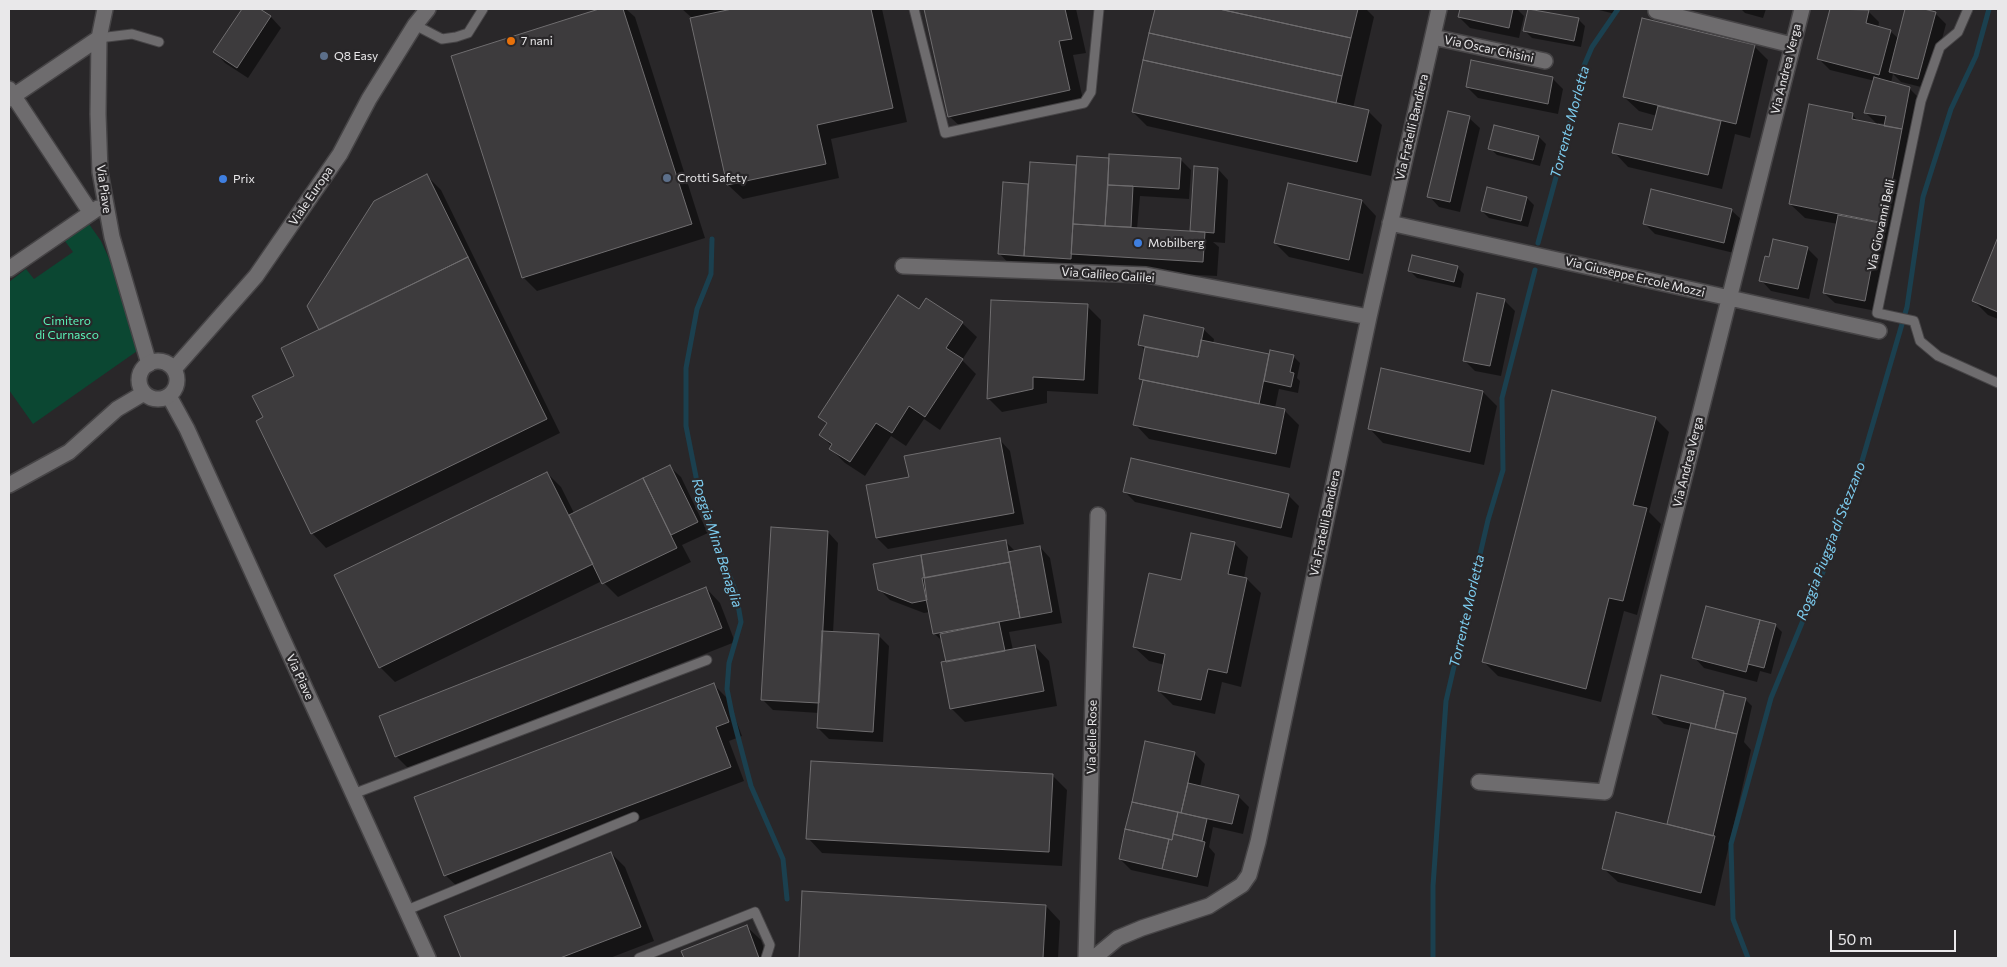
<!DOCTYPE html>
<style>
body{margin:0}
#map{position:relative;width:2007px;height:967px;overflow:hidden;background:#292729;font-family:Commissioner,sans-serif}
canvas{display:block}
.frame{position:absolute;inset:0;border:10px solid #e9e8ea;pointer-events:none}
.scale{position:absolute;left:1830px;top:930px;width:126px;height:22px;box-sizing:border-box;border:2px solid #e9e8ea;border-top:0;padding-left:6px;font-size:15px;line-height:18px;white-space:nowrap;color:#e9e8ea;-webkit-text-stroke:4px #292729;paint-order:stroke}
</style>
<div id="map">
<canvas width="2007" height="967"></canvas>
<div class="frame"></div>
<div class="scale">50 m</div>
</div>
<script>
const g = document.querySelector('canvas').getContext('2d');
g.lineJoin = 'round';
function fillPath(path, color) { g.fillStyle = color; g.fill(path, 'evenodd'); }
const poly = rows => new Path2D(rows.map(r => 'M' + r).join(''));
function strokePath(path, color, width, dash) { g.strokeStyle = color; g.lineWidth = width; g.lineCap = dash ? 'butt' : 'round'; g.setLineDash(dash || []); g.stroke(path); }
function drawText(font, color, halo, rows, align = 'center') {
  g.font = font + ' Commissioner,sans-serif'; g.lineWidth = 4.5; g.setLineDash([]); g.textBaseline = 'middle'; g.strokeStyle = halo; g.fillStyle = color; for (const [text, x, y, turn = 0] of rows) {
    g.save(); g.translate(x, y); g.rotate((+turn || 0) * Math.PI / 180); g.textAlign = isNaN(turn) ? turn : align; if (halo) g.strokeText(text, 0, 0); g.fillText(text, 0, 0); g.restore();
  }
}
const green = poly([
 [89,224,101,241,117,276,129,327,140,349,33,424,9,390,9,282,26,269,34,279,73,252,65,241]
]);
const shadow = poly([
 [243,9,258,9,271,17,281,28,248,78,225,63,215,52],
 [603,9,626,9,635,17,705,238,537,291,523,277,452,57],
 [682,9,882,9,907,122,831,139,839,178,743,199,728,185,691,17],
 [925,9,1076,9,1086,53,1073,55,1084,104,964,130,949,116],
 [1156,9,1366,9,1374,17,1353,108,1368,111,1382,125,1371,176,1147,126,1133,112],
 [1461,9,1517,9,1524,16,1519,38,1470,28,1459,17],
 [1529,9,1578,19,1585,26,1581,47,1532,38,1525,31],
 [1595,9,1617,9,1615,14],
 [1741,9,1766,9,1763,18,1745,13],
 [1831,9,1860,9,1868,11,1879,22,1878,28,1890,31,1899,39,1906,9,1919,9,1935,13,1946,24,1929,89,1901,82,1893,74,1891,83,1909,88,1920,99,1916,144,1898,236,1891,235,1876,311,1835,303,1824,293,1838,224,1805,218,1790,204,1852,115,1860,122,1885,127,1885,124,1878,123,1878,125,1865,112,1875,81,1830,70,1819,59],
 [1754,46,1768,60,1750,138,1735,134,1722,189,1628,167,1614,152,1653,132,1657,116,1639,111,1624,97],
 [1552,78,1563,89,1558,114,1478,98,1467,87],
 [1469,118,1480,128,1460,212,1439,207,1429,196],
 [1539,137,1546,144,1540,166,1497,155,1490,148],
 [1110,159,1180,159,1191,170,1189,199,1140,196,1137,229,1191,232,1195,168,1218,169,1228,180,1225,243,1213,242,1219,247,1217,276,1010,265,1000,254,1028,185,1029,187,1076,166,1077,168],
 [427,176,441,190,560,433,326,548,312,533,264,418,296,376,320,330],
 [1289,184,1362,201,1376,216,1363,274,1289,257,1275,243],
 [1488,188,1527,198,1534,205,1528,227,1489,218,1482,211],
 [1731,210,1742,220,1734,253,1655,234,1644,223],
 [1998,241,1998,310,1989,307,1989,309,1998,313,1998,319,1988,315,1974,301],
 [1807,248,1818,259,1809,299,1771,291,1761,280],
 [1457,267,1464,274,1461,288,1417,278,1410,271],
 [1504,300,1515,311,1501,376,1475,371,1464,360],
 [1087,306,1101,320,1098,394,1047,391,1047,403,1002,412,988,398],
 [919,311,962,323,977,337,962,360,976,374,940,430,924,419,906,446,891,436,865,476,845,463,831,449,832,447,821,435,827,424,820,417],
 [1203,329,1214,339,1213,344,1270,357,1293,356,1300,363,1297,378,1300,381,1298,393,1279,389,1275,408,1284,410,1299,425,1290,468,1149,439,1135,424,1144,382,1140,378,1146,351,1139,344],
 [1483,392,1497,406,1484,465,1383,443,1369,428],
 [1655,418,1669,432,1649,512,1661,524,1637,615,1624,611,1601,702,1498,676,1484,662],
 [1000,440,1010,451,1024,524,888,549,877,538],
 [670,467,681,477,708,533,682,545,691,562,618,597,602,581,395,682,380,667,547,473,561,487,574,513],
 [1125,492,1288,495,1299,506,1292,538,1135,502],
 [828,532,838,543,833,633,878,635,889,646,883,742,829,739,818,728,819,713,773,710,763,700],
 [1005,541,1015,551,1040,547,1050,558,1062,623,1009,632,1013,650,1035,646,1049,661,1057,706,965,722,951,708,947,662,943,642,934,633,930,612,924,613,890,600,879,589,875,565],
 [1234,543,1248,557,1244,578,1247,579,1261,593,1241,687,1222,682,1215,714,1173,705,1159,691,1165,665,1149,661,1134,647,1182,581],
 [706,588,720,603,735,642,410,770,396,756],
 [1775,625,1782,632,1771,674,1760,671,1757,682,1704,668,1694,657],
 [714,685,728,699,742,736,729,741,744,781,460,889,445,875],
 [1724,692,1727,695,1745,699,1752,706,1744,742,1751,750,1715,906,1618,882,1603,868,1668,826,1691,730,1664,724,1653,713],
 [1194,753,1205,764,1200,787,1238,796,1249,807,1243,834,1213,827,1209,847,1215,854,1208,887,1131,870,1120,859],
 [1052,775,1067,790,1062,866,822,853,808,838],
 [611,853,625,867,654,941,610,958,462,958,446,917],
 [803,893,1046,906,1060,921,1058,958,800,958],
 [746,926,761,940,767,958,685,958,683,951]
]);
const stream = poly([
 [712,239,711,274,697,309,686,368,686,426,700,497,736,593,741,622,729,663,727,689,732,714,751,786,783,859,787,899],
 [1538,243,1566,141,1580,75,1592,47,1618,9],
 [1433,958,1433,886,1446,701,1488,520,1503,470,1502,398,1535,270],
 [1748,958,1733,919,1731,844,1771,698,1830,555,1855,485,1907,307,1923,197,1951,109,1976,56,1989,9]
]);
const building = poly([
 [242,9,260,9,271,16,237,68,213,52,242,9],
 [599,9,623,9,692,224,522,278,451,56,599,9],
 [732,9,871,9,893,108,817,125,826,164,727,185,690,18,732,9],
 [924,9,1065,9,1072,39,1059,41,1070,90,948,117,924,9],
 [1155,9,1219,9,1351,38,1342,76,1149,33,1155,9],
 [1219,9,1358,9,1351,38,1219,9],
 [1460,9,1513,9,1509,28,1458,17,1460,9],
 [1528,9,1579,18,1574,41,1523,31,1528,9],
 [1830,9,1869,10,1866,23,1891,30,1879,75,1817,59,1830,9],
 [1905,9,1924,9,1936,12,1918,79,1889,72,1905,9],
 [1642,18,1755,45,1736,124,1623,97,1642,18],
 [1149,33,1342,76,1336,103,1143,60,1149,33],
 [1143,60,1369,110,1357,162,1132,112,1143,60],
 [1471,60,1553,77,1548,104,1466,87,1471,60],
 [1874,77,1910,87,1902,129,1884,126,1886,116,1864,113,1874,77],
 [1809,104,1853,113,1852,119,1902,129,1884,223,1789,204,1809,104],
 [1658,106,1721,121,1708,175,1612,153,1619,123,1652,130,1658,106],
 [1448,111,1470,116,1450,202,1427,197,1448,111],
 [1494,125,1539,136,1533,160,1488,149,1494,125],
 [1109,154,1181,158,1179,189,1108,185,1109,154],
 [1077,156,1109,158,1105,226,1073,224,1077,156],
 [1030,162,1076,165,1071,259,1024,256,1030,162],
 [1194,166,1218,168,1214,233,1190,231,1194,166],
 [427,174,468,257,319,330,307,306,374,201,427,174],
 [1003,182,1028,184,1024,256,998,254,1003,182],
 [1288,183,1362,200,1349,260,1274,243,1288,183],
 [1108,185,1133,186,1131,227,1105,226,1108,185],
 [1487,187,1527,197,1521,221,1481,211,1487,187],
 [1651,189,1732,209,1724,243,1643,224,1651,189],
 [1838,215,1880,223,1865,301,1823,293,1838,215],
 [1073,224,1205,232,1203,262,1071,254,1073,224],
 [1998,237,1998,312,1972,301,1998,237],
 [1773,239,1808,247,1798,289,1759,281,1765,256,1769,257,1773,239],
 [1412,255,1458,266,1454,282,1408,271,1412,255],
 [468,257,547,419,311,534,256,421,263,417,252,396,294,376,281,348,468,257],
 [1477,293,1505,299,1490,366,1463,361,1477,293],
 [898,295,919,309,926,298,963,322,946,348,963,359,925,417,909,406,892,433,876,423,850,462,829,449,832,444,819,435,827,423,818,417,898,295],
 [991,300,1088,304,1084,380,1033,377,1033,389,987,399,991,300],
 [1144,315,1204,328,1198,357,1138,345,1144,315],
 [1201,340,1269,354,1259,404,1139,379,1145,347,1198,357,1201,340],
 [1270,350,1294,355,1290,372,1294,373,1291,387,1264,381,1270,350],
 [1381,368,1483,391,1470,452,1368,429,1381,368],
 [1143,380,1285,409,1276,454,1133,425,1143,380],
 [1552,390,1656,417,1633,505,1647,508,1623,601,1609,598,1586,689,1482,662,1552,390],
 [1000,438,1014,513,876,538,866,485,909,477,904,456,1000,438],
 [1131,458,1289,494,1281,528,1123,492,1131,458],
 [670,465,698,522,671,535,643,478,670,465],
 [547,472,593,564,379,668,334,575,547,472],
 [643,478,677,548,602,584,569,515,643,478],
 [771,527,828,531,819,703,761,700,771,527],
 [1191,533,1235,542,1228,574,1247,578,1227,673,1208,669,1201,700,1158,691,1165,654,1133,647,1149,573,1181,580,1191,533],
 [1006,540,1010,562,925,578,921,555,1006,540],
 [1040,546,1052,612,1020,618,1008,552,1040,546],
 [921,555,927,600,912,603,878,590,873,564,921,555],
 [1010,562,1020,618,933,634,922,578,1010,562],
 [706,587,722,628,395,757,379,716,706,587],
 [1706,606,1760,620,1746,672,1692,658,1706,606],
 [1760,620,1776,624,1764,668,1748,664,1760,620],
 [999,622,1005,651,946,662,940,634,999,622],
 [822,631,879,634,873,732,817,728,822,631],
 [1035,645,1044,691,950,709,941,662,1035,645],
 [1661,675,1724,691,1715,729,1652,714,1661,675],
 [714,683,729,722,716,727,731,767,444,876,414,797,714,683],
 [1724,693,1746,698,1737,734,1715,729,1724,693],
 [1691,723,1737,734,1713,836,1667,824,1691,723],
 [1145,741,1195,752,1181,813,1132,802,1145,741],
 [811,761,1053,774,1049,852,806,839,811,761],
 [1188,783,1239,795,1232,824,1181,813,1188,783],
 [1132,802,1178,812,1172,840,1125,829,1132,802],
 [1178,812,1207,819,1202,841,1173,834,1178,812],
 [1616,812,1715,836,1701,893,1602,869,1616,812],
 [1125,829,1169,839,1162,869,1119,859,1125,829],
 [1173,834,1205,842,1197,877,1162,869,1169,839,1172,840,1173,834],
 [611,852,641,927,560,958,461,958,444,916,611,852],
 [802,891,1046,905,1043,958,799,958,802,891],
 [747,925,759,958,684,958,681,951,747,925]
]);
const lane = poly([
 [914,9,945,133,1084,103,1091,92,1099,9],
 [1968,9,1958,32,1940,47,1921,101,1877,313,1914,321,1920,341,1938,356,1998,383],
 [415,25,442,39,456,37,468,33,483,9],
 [99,38,132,34,159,42],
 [353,794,707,660],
 [407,910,634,817],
 [639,958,755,912,770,945,766,958]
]);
const street = poly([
 [105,9,99,38,98,114,100,172,112,237,149,364],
 [1656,11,1792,45],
 [1433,37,1545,61],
 [9,89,91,213],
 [9,99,99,38],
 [1390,223,1879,331],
 [903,266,1146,275,1369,317],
 [9,269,98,208],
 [169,396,187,429,428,958],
 [1479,782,1605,792,1802,9],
 [1086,958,1098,515],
 [1094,958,1118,938,1142,928,1209,906,1242,885,1249,875,1258,842,1369,317,1439,9]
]);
const secondary = poly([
 '139 380a19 19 0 1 1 38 0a19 19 0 1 1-38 0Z',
 [174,369,256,276,340,154,369,99,415,25,428,9],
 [9,485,69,452,117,409,144,393]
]);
const markers = [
 [511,41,5,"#e8710a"],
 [324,56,5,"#5c6f8a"],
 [667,178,5,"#5c6f8a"],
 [223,179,5,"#3f7fe0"],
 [1138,243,5,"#3f7fe0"]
];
const poiNames = [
 ["7 nani",521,41],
 ["Q8 Easy",334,56],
 ["Crotti Safety",677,178],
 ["Prix",233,179],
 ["Mobilberg",1148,243]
];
const streetNames = [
 ["Via Oscar Chisini",1489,49,12],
 ["Via Andrea Verga",1786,69,-76],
 ["Via Fratelli Bandiera",1412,127,-77],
 ["Via Piave",104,189,82],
 ["Viale Europa",311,196,-56],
 ["Via Giovanni Belli",1881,225,-78],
 ["Via Galileo Galilei",1108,275,4],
 ["Via Giuseppe Ercole Mozzi",1635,277,13],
 ["Via Andrea Verga",1688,462,-76],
 ["Via Fratelli Bandiera",1325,523,-78],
 ["Via Piave",300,677,65],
 ["Via delle Rose",1092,737,-89]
];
const parkNames = [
 ["Cimitero",67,321],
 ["di Curnasco",67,335]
];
const waterNames = [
 ["Torrente Morletta",1570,122,-75],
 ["Roggia Piuggia di Stezzano",1831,541,-69],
 ["Roggia Mina Benaglia",717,543,72],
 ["Torrente Morletta",1467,611,-77]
];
fillPath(green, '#0b4732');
fillPath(shadow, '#0007');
strokePath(stream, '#1b404f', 5);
fillPath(building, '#3d3b3d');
strokePath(building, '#6f6d6f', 1);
strokePath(lane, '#464446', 11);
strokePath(street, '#464446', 18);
strokePath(secondary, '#464446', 18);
strokePath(lane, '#6e6c6e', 9);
strokePath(street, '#6e6c6e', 15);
strokePath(secondary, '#6e6c6e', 15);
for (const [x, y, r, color] of markers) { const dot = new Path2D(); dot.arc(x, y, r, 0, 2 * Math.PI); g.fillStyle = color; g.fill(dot); strokePath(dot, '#292729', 2); }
drawText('12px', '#e9e8ea', '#292729', poiNames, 'left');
drawText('12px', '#e9e8ea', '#292729', streetNames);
drawText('12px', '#5bf4b9', '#292729', parkNames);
drawText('italic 14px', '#7dcdf0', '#292729', waterNames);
</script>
